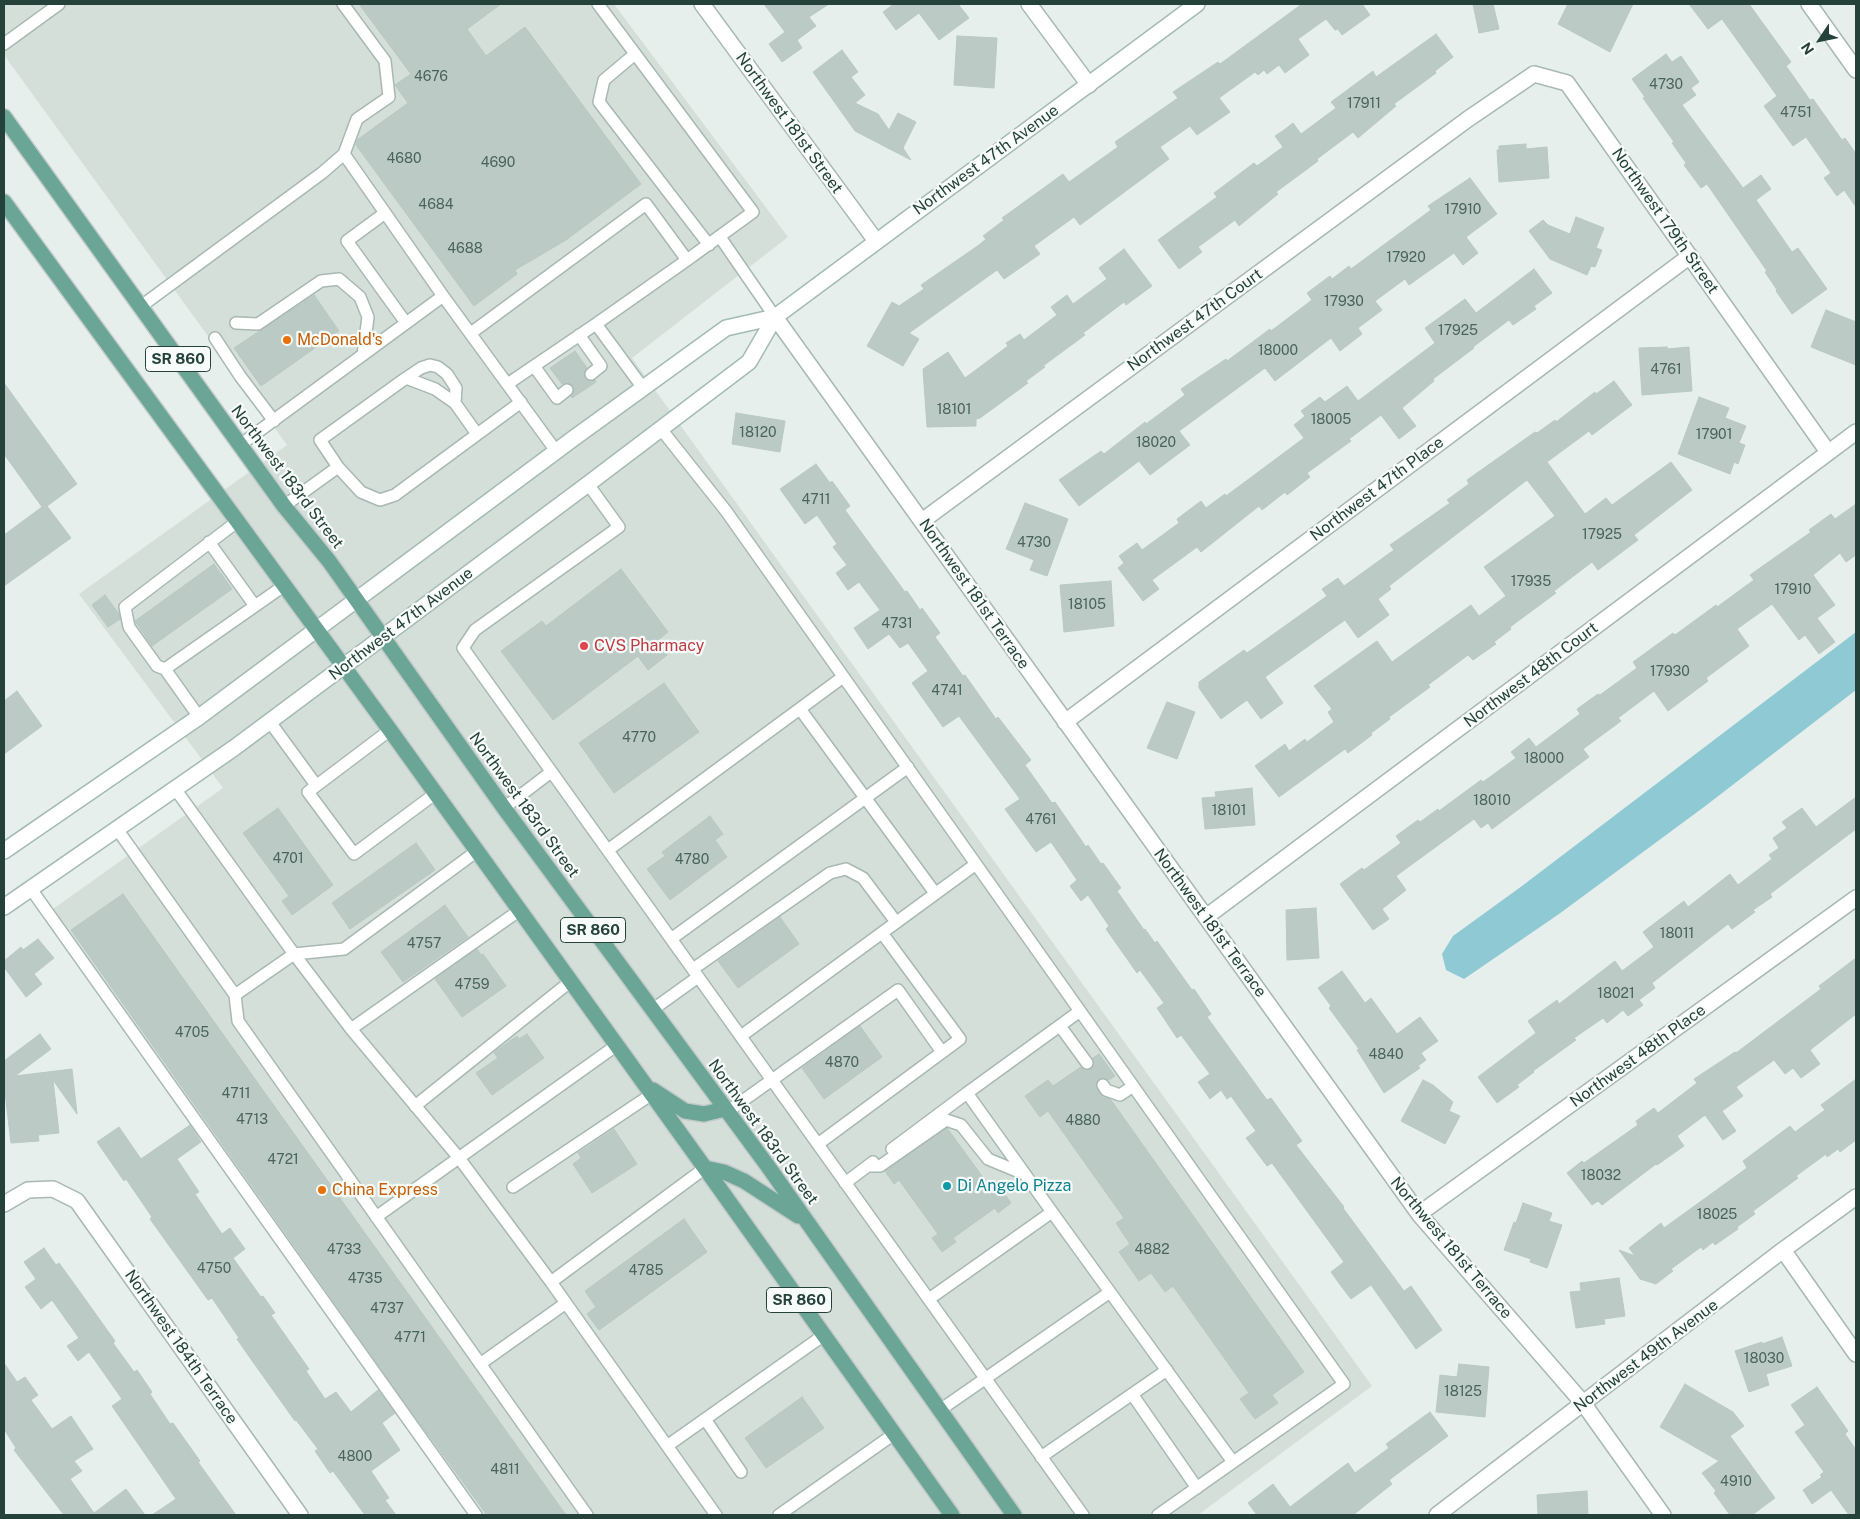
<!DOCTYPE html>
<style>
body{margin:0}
#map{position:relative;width:1860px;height:1519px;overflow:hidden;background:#e6efeb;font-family:"Public Sans",sans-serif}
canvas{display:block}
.frame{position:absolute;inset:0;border:5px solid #24423a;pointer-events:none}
.north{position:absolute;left:1795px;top:15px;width:50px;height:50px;-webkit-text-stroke:4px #f7fbf9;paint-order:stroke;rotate:236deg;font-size:14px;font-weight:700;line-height:20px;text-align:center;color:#24423a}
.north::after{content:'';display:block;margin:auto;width:18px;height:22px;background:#24423a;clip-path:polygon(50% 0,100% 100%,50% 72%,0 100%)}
</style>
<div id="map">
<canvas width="1860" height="1519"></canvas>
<div class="frame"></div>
<div class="north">N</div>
</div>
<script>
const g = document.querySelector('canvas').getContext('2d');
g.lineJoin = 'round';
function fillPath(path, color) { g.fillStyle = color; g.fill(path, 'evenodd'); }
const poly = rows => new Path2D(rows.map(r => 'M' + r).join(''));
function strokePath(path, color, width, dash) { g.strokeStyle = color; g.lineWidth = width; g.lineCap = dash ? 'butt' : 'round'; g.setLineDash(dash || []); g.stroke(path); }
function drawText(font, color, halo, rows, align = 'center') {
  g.font = font + ' "Public Sans",sans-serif'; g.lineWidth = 4.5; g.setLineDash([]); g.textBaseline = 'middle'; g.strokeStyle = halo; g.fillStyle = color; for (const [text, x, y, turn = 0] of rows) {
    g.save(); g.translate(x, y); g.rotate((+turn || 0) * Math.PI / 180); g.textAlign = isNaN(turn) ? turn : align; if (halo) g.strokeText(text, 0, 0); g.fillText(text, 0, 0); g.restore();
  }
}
const built = poly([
 [4,4,614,4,788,237,632,358,1372,1386,1198,1515,484,1515,53,909,223,788,79,594,287,445,4,55]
]);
const water = poly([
 [1856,632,1856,690,1704,807,1559,914,1464,979,1446,970,1442,954,1453,936,1522,886]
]);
const building = poly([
 [359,4,501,4,467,29,486,56,525,27,641,184,566,240,515,270,517,274,474,306,356,145,357,140,408,103,395,85,411,74,359,4],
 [764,4,829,4,809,17,816,26,797,40,802,48,782,62,769,44,785,32,764,4],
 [894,4,958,4,969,18,939,40,919,13,896,30,883,12,894,4],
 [1302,4,1362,4,1370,15,1342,35,1338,29,1335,30,1326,19,1298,39,1309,55,1285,73,1279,65,1267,74,1264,70,1258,75,1255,72,1219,98,1230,112,1197,135,1190,126,1160,147,1169,159,1080,225,1074,217,1034,246,1040,254,1004,279,997,270,909,333,919,339,903,366,867,346,892,302,899,306,924,289,921,285,979,245,986,239,983,236,1004,220,1002,218,1063,174,1069,182,1118,147,1115,142,1178,98,1173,92,1218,62,1220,64,1302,4],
 [1473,4,1493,4,1499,29,1479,33,1473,4],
 [1568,4,1633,4,1610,52,1558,24,1568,4],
 [1689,4,1749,4,1791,62,1786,66,1810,100,1813,99,1842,140,1845,138,1856,154,1856,207,1844,190,1837,196,1824,178,1831,173,1806,137,1793,146,1764,106,1777,96,1722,19,1708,29,1689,4],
 [1436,34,1453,57,1435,71,1436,73,1394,104,1396,106,1358,138,1353,132,1317,159,1318,161,1276,192,1278,194,1239,226,1235,220,1198,247,1202,252,1179,269,1158,240,1217,197,1214,193,1254,163,1257,166,1283,147,1275,136,1284,130,1293,123,1301,134,1336,108,1331,102,1373,71,1376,77,1436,34],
 [957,36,997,38,994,88,954,85,957,36],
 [842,50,858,72,851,77,865,95,855,103,878,114,889,130,898,113,916,122,903,148,911,160,855,131,813,72,842,50],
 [1666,54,1672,62,1681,56,1699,82,1691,88,1696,95,1682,105,1743,188,1761,175,1771,189,1756,200,1792,252,1798,248,1827,289,1792,314,1776,291,1777,290,1765,272,1767,271,1707,184,1701,188,1684,165,1686,163,1672,143,1674,142,1643,98,1645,97,1632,79,1666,54],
 [1526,144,1526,149,1547,147,1549,178,1499,182,1497,150,1499,150,1499,146,1526,144],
 [1470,178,1497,214,1466,237,1478,253,1463,265,1454,253,1409,285,1405,279,1375,301,1382,310,1358,328,1362,334,1340,351,1331,338,1275,381,1265,368,1179,431,1190,445,1150,475,1139,461,1079,506,1059,480,1101,451,1104,454,1145,422,1146,424,1185,395,1181,389,1226,359,1227,361,1270,329,1271,331,1312,300,1307,293,1330,276,1332,279,1349,266,1351,269,1431,210,1428,206,1470,178],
 [1576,217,1604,228,1596,248,1602,250,1595,267,1591,266,1587,275,1550,259,1529,231,1543,220,1548,225,1570,234,1576,217],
 [1124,249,1152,286,1126,305,1124,302,1083,333,1085,335,1043,366,1045,367,1026,381,1028,383,980,418,976,419,976,426,927,427,923,369,948,352,965,378,1008,346,1006,343,1020,334,1024,340,1057,315,1051,307,1067,295,1073,304,1107,279,1099,268,1124,249],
 [1534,269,1552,293,1534,306,1536,309,1513,325,1509,320,1473,347,1474,348,1433,379,1434,381,1402,408,1416,426,1399,439,1381,415,1349,439,1351,441,1307,473,1310,477,1287,495,1285,492,1262,510,1259,506,1201,552,1197,547,1152,580,1159,589,1143,601,1118,568,1124,563,1119,556,1137,543,1142,550,1179,523,1177,519,1201,501,1206,508,1225,494,1226,496,1304,438,1294,425,1305,416,1301,411,1320,397,1325,402,1347,386,1358,401,1435,343,1425,328,1465,299,1476,313,1534,269],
 [314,295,339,331,261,386,234,348,314,295],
 [1826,310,1856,322,1856,365,1811,347,1826,310],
 [1667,347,1667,349,1689,347,1692,391,1642,395,1639,348,1667,347],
 [575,351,587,368,584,372,585,378,589,381,595,380,596,382,572,398,571,396,574,389,573,386,569,383,562,384,550,368,575,351],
 [1614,381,1632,405,1592,435,1589,431,1547,462,1585,514,1606,498,1612,505,1671,462,1692,490,1634,535,1638,540,1598,570,1592,562,1554,591,1556,593,1510,627,1511,629,1494,642,1496,644,1473,660,1468,655,1428,685,1430,687,1389,717,1390,719,1371,733,1372,735,1348,753,1345,749,1279,797,1255,766,1285,744,1289,751,1305,739,1307,742,1334,722,1328,712,1332,709,1314,686,1377,641,1392,662,1471,605,1479,616,1506,596,1484,567,1555,516,1527,480,1389,586,1391,589,1378,599,1389,615,1358,638,1345,620,1265,677,1283,703,1261,719,1247,700,1221,719,1199,688,1199,682,1244,650,1247,653,1327,596,1322,589,1338,578,1344,586,1394,550,1390,545,1450,503,1447,500,1469,484,1467,480,1535,432,1537,433,1555,420,1556,422,1595,392,1596,394,1614,381],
 [4,383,77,484,47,506,71,538,4,586,4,535,42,507,4,454,4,383],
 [1699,397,1729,408,1725,418,1746,426,1739,443,1745,445,1738,464,1734,462,1730,474,1678,454,1699,397],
 [736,413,785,421,780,452,732,444,736,413],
 [816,464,830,483,832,481,850,506,845,510,905,592,907,591,920,610,922,608,940,633,935,637,963,676,965,675,996,719,998,717,1031,760,1025,765,1052,803,1055,802,1086,847,1088,845,1101,864,1103,863,1121,888,1117,891,1144,930,1145,929,1155,943,1157,941,1192,990,1194,989,1211,1014,1207,1017,1267,1100,1271,1098,1302,1141,1296,1145,1344,1207,1343,1208,1404,1291,1411,1286,1442,1330,1416,1349,1371,1285,1351,1299,1341,1286,1331,1272,1344,1262,1272,1163,1267,1166,1246,1138,1256,1131,1231,1096,1227,1099,1221,1090,1210,1099,1198,1082,1210,1074,1181,1035,1177,1038,1157,1008,1164,1003,1140,970,1137,973,1106,929,1109,926,1088,895,1081,901,1070,886,1077,880,1051,842,1036,852,1005,809,1020,799,959,716,943,727,912,683,928,671,908,643,900,648,889,634,868,649,854,628,880,610,859,582,848,590,836,573,847,565,833,547,837,544,817,515,805,524,780,489,816,464],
 [1025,503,1068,519,1047,576,1030,570,1034,560,1006,549,1025,503],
 [1856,504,1856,555,1846,562,1840,553,1813,575,1835,605,1817,618,1835,642,1819,654,1805,635,1799,640,1772,604,1737,629,1749,646,1706,678,1708,681,1668,711,1654,691,1618,718,1621,721,1583,749,1589,757,1492,829,1488,823,1481,828,1474,819,1396,876,1406,890,1382,909,1389,919,1373,930,1340,884,1362,868,1364,870,1401,843,1396,836,1418,820,1420,822,1438,809,1439,811,1481,780,1483,782,1516,758,1511,752,1529,738,1536,747,1580,714,1577,709,1598,694,1600,695,1637,668,1633,662,1673,633,1675,635,1716,605,1717,607,1754,580,1750,575,1811,532,1809,530,1831,514,1835,519,1856,504],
 [214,564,232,589,152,646,135,621,214,564],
 [621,569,668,632,657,641,667,655,648,670,638,656,553,720,501,651,542,621,546,626,621,569],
 [1111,581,1114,626,1064,632,1060,585,1111,581],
 [105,595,119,614,120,619,108,627,92,605,105,595],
 [664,683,699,732,614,793,579,743,664,683],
 [17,691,42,726,4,754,4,701,17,691],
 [1167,702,1195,712,1177,759,1147,748,1167,702],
 [1252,788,1255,825,1205,829,1202,798,1216,797,1215,792,1252,788],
 [1856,797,1856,829,1770,894,1772,897,1753,910,1755,912,1732,929,1728,924,1652,983,1655,988,1639,1000,1643,1005,1628,1016,1623,1010,1607,1023,1603,1018,1574,1038,1576,1040,1533,1071,1534,1072,1517,1085,1519,1087,1497,1103,1478,1077,1536,1033,1528,1021,1557,1000,1559,1004,1615,961,1622,971,1654,947,1643,932,1684,901,1688,907,1730,874,1738,885,1772,859,1769,855,1779,848,1773,838,1787,828,1782,822,1802,808,1816,827,1856,797],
 [278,808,333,885,292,915,282,901,289,896,243,833,278,808],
 [710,816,723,834,715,840,727,857,670,900,647,869,665,856,662,852,710,816],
 [416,843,435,870,350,929,332,903,416,843],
 [123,894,566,1515,487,1515,406,1404,71,930,123,894],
 [445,905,468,937,403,982,381,952,445,905],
 [1316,908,1319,958,1287,960,1286,910,1316,908],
 [780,917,799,944,738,988,718,961,780,917],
 [38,939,54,958,34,974,42,984,26,997,4,967,4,961,21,947,23,950,38,939],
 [477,949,481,955,483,954,506,986,462,1017,435,979,477,949],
 [1856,958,1856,1014,1810,1050,1820,1064,1801,1078,1793,1068,1785,1074,1774,1060,1736,1087,1743,1096,1722,1111,1736,1131,1723,1140,1705,1115,1677,1136,1684,1146,1657,1165,1656,1164,1602,1205,1598,1201,1592,1205,1567,1173,1582,1161,1584,1163,1638,1125,1636,1121,1654,1108,1658,1113,1697,1083,1694,1079,1735,1052,1736,1053,1821,989,1819,986,1856,958],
 [1342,971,1365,1003,1371,998,1397,1034,1420,1017,1438,1041,1421,1053,1426,1060,1418,1066,1420,1068,1384,1093,1357,1050,1359,1049,1329,1008,1331,1006,1318,988,1342,971],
 [860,1026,882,1057,824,1099,802,1068,860,1026],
 [40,1034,51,1049,15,1076,72,1069,77,1114,53,1080,59,1133,38,1135,39,1141,11,1143,4,1084,4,1061,40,1034],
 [527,1034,544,1058,492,1095,476,1073,498,1058,494,1053,496,1051,517,1036,519,1039,527,1034],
 [1099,1054,1115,1076,1109,1080,1102,1078,1097,1081,1096,1086,1100,1094,1111,1100,1304,1372,1272,1395,1278,1403,1255,1419,1240,1399,1249,1393,1173,1286,1165,1292,1151,1273,1139,1281,1119,1252,1130,1244,1116,1223,1124,1218,1048,1111,1040,1117,1025,1096,1048,1080,1053,1086,1081,1067,1084,1070,1091,1069,1094,1066,1093,1058,1099,1054],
 [1856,1079,1856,1140,1840,1152,1838,1149,1827,1157,1826,1154,1796,1176,1798,1178,1753,1211,1755,1214,1737,1227,1738,1229,1715,1245,1713,1242,1703,1250,1701,1247,1671,1269,1673,1271,1656,1284,1640,1279,1619,1250,1635,1256,1629,1248,1661,1223,1664,1228,1747,1168,1743,1161,1790,1126,1795,1132,1825,1110,1821,1105,1856,1079],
 [1423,1080,1433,1085,1453,1102,1449,1111,1460,1116,1445,1144,1401,1121,1423,1080],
 [190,1125,201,1142,177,1159,199,1192,195,1194,222,1234,230,1228,245,1249,233,1258,261,1297,263,1296,275,1313,271,1315,309,1369,306,1371,325,1399,336,1392,351,1412,378,1390,395,1413,382,1423,400,1450,371,1471,389,1498,385,1500,396,1515,365,1515,333,1471,330,1473,315,1451,318,1449,296,1420,295,1421,248,1355,237,1339,239,1338,212,1298,208,1300,150,1219,152,1217,126,1179,124,1181,97,1142,119,1127,141,1159,190,1125],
 [947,1128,995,1194,1001,1189,1011,1203,998,1213,995,1208,953,1238,956,1242,942,1252,932,1238,938,1234,899,1180,894,1184,885,1171,947,1128],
 [614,1129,637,1164,592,1193,573,1164,581,1158,578,1153,614,1129],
 [1523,1203,1552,1213,1549,1221,1562,1225,1547,1268,1530,1262,1531,1259,1504,1250,1514,1222,1516,1223,1523,1203],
 [684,1219,707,1252,599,1330,587,1314,596,1307,585,1291,684,1219],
 [44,1248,56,1265,59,1263,75,1285,115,1341,113,1343,134,1372,137,1370,152,1392,150,1394,170,1424,173,1423,200,1461,198,1462,236,1515,152,1515,176,1499,112,1406,122,1399,89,1352,78,1361,67,1346,79,1338,52,1300,41,1309,25,1287,36,1279,24,1262,44,1248],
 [1619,1278,1625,1316,1604,1319,1605,1324,1576,1328,1570,1292,1581,1291,1580,1283,1619,1278],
 [1782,1337,1792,1366,1766,1374,1769,1385,1749,1392,1735,1351,1762,1342,1762,1344,1782,1337],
 [4,1363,17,1382,25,1377,38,1395,31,1400,52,1429,71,1416,93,1449,74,1461,82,1471,70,1479,94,1513,126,1489,145,1515,64,1515,14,1450,16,1448,4,1429,4,1363],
 [1459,1364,1489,1367,1485,1417,1436,1412,1440,1375,1457,1377,1459,1364],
 [1685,1384,1733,1412,1744,1426,1730,1436,1775,1498,1752,1515,1730,1515,1714,1493,1716,1491,1702,1473,1719,1461,1660,1427,1685,1384],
 [1817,1387,1848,1431,1845,1434,1856,1450,1856,1515,1849,1515,1831,1490,1812,1504,1803,1490,1822,1477,1820,1475,1824,1472,1795,1432,1805,1425,1791,1405,1817,1387],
 [802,1397,824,1428,766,1468,745,1438,802,1397],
 [1430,1412,1448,1436,1389,1480,1392,1484,1353,1515,1257,1515,1248,1503,1273,1484,1290,1507,1348,1463,1355,1473,1389,1448,1386,1444,1430,1412],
 [1587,1491,1588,1515,1538,1515,1537,1495,1587,1491]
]);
const service = poly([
 [4,44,59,4],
 [635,54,604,80,599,102,709,245],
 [344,154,443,296,556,451],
 [385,213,347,241,406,323],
 [720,237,775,317],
 [140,307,322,173,344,154,357,119,389,97,385,61,343,4],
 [236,323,258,324,321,281,339,279,360,297,368,317,363,355],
 [596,324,687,260,753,212,598,4],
 [471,333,646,204,687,260],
 [579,335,601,366,591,374],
 [215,338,240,376,274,421],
 [534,366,557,398,567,390],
 [406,378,421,368,430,365,438,367,447,374,456,388,455,403],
 [509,383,596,324,643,388],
 [661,429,726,511,1344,1384,1158,1515],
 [240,445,443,296],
 [338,467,320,440,406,378,435,389,455,403,477,434],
 [588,484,619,527,475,630,463,648,1083,1515],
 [284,506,338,467,361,492,380,500,395,495,521,402],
 [209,542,255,606],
 [165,669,157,666,129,627,125,607,238,521],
 [800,709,935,893],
 [199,717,165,669,285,585],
 [270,722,316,785],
 [390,730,308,792,354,854,436,793],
 [176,790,294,954,344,949,477,851],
 [504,808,551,772],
 [117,829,235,995,294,954,351,1029,459,1158,551,1282,705,1168],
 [608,850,843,677],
 [31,889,476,1515],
 [671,939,908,767],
 [693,969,830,873,846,869,863,878,896,922],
 [235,995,238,1021,587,1515],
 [652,1010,698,977],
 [1060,1026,1087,1063],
 [351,1029,520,910],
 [741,1036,976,864],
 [1103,1085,1106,1090,1120,1095,1133,1086],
 [415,1106,571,981],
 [727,1112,898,990,942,1052],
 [818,1144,960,1039,882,933],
 [892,1149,967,1093],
 [868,1166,880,1166,946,1120,961,1125,988,1159,1024,1174],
 [845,1183,873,1162],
 [513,1187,652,1094],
 [1052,1212,1233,1462],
 [376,1217,617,1045],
 [551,1282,716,1515],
 [929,1299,1052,1212,967,1093,1080,1011],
 [480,1364,566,1303],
 [1132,1394,1197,1488],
 [940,1410,1110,1292],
 [705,1419,741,1472],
 [667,1446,824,1335],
 [1041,1457,1167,1370],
 [779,1515,894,1434]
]);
const minor = poly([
 [702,4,876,241],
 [1029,4,1089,85],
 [1809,4,1856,70],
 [775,317,1419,1214,1583,1403,1663,1515],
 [922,521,1468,119,1534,74,1567,83,1828,452],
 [1065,722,1690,256],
 [1206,917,1856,432],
 [4,1204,28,1190,53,1189,77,1201,300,1515],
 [1419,1214,1856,898],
 [1783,1250,1856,1354],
 [1437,1515,1783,1250,1856,1197]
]);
const secondary = poly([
 [4,851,199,717,574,438,726,328,775,317,1197,4],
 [4,907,234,748,588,484,749,362,775,317]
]);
const primary = poly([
 [4,117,284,506,329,561,504,808,767,1165,1014,1515],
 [4,202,390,730,705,1168,952,1515],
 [653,1090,685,1111,704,1114,725,1109],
 [705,1168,724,1172,744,1181,798,1216]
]);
const markers = [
 [287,340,5,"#e8710a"],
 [584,646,5,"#e0444e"],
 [947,1186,5,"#0f9aa8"],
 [322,1190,5,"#e8710a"]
];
const numberNames = [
 ["4676",431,77],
 ["4730",1666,85],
 ["17911",1364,104],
 ["4751",1796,113],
 ["4680",404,159],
 ["4690",498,163],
 ["4684",436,205],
 ["17910",1463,210],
 ["4688",465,249],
 ["17920",1406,258],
 ["17930",1344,302],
 ["17925",1458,331],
 ["18000",1278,351],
 ["4761",1666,370],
 ["18101",954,410],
 ["18005",1331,420],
 ["18120",758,433],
 ["17901",1714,435],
 ["18020",1156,443],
 ["4711",816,500],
 ["17925",1602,535],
 ["4730",1034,543],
 ["17935",1531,582],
 ["17910",1793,590],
 ["18105",1087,605],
 ["4731",897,624],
 ["17930",1670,672],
 ["4741",947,691],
 ["4770",639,738],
 ["18000",1544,759],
 ["18010",1492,801],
 ["18101",1229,811],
 ["4761",1041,820],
 ["4701",288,859],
 ["4780",692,860],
 ["18011",1677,934],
 ["4757",424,944],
 ["4759",472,985],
 ["18021",1616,994],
 ["4705",192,1033],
 ["4840",1386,1055],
 ["4870",842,1063],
 ["4711",236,1094],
 ["4713",252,1120],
 ["4880",1083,1121],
 ["4721",283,1160],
 ["18032",1601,1176],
 ["18025",1717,1215],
 ["4733",344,1250],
 ["4882",1152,1250],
 ["4750",214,1269],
 ["4785",646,1271],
 ["4735",365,1279],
 ["4737",387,1309],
 ["4771",410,1338],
 ["18030",1764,1359],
 ["18125",1463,1392],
 ["4800",355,1457],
 ["4811",505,1470],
 ["4910",1736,1482]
];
const shields = [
 [178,359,65],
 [593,930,65],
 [799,1300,65]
];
const shieldNames = [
 ["SR 860",178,359],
 ["SR 860",593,930],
 ["SR 860",799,1300]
];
const streetNames = [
 ["Northwest 181st Street",789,123,54],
 ["Northwest 47th Avenue",986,160,-36],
 ["Northwest 179th Street",1665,221,55],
 ["Northwest 47th Court",1195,320,-36],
 ["Northwest 183rd Street",287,477,53],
 ["Northwest 47th Place",1377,489,-37],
 ["Northwest 181st Terrace",974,594,55],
 ["Northwest 47th Avenue",401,624,-37],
 ["Northwest 48th Court",1531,675,-37],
 ["Northwest 183rd Street",524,805,54],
 ["Northwest 181st Terrace",1210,923,54],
 ["Northwest 48th Place",1638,1056,-36],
 ["Northwest 183rd Street",763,1132,54],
 ["Northwest 181st Terrace",1451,1248,50],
 ["Northwest 184th Terrace",181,1347,55],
 ["Northwest 49th Avenue",1646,1356,-37]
];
const foodNames = [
 ["McDonald's",297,340],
 ["China Express",332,1190]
];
const healthNames = [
 ["CVS Pharmacy",594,646]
];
const cultureNames = [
 ["Di Angelo Pizza",957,1186]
];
fillPath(built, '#d4dfda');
fillPath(water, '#8ec9d4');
fillPath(building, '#bbcac4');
strokePath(building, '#b8c9c2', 1);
strokePath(service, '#a8b8b2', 14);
strokePath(minor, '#a8b8b2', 18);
strokePath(secondary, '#a4bbb3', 18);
strokePath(primary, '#c2cac8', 18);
strokePath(service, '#fff', 11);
strokePath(minor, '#fff', 15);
strokePath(secondary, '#fff', 15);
strokePath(primary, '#6aa596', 15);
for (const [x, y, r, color] of markers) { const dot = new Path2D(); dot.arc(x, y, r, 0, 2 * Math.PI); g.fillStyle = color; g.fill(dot); strokePath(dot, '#f7fbf9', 2); }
drawText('14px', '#4a645c', null, numberNames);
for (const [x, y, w] of shields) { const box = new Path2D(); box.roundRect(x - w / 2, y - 12.5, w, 25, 4); g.fillStyle = '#f7fbf9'; g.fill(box); strokePath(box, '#24423a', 1); }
drawText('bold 15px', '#24423a', null, shieldNames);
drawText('16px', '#24423a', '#f7fbf9', streetNames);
drawText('16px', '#c56008', '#f7fbf9', foodNames, 'left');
drawText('16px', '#be3a42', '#f7fbf9', healthNames, 'left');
drawText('16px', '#0d838f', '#f7fbf9', cultureNames, 'left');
</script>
